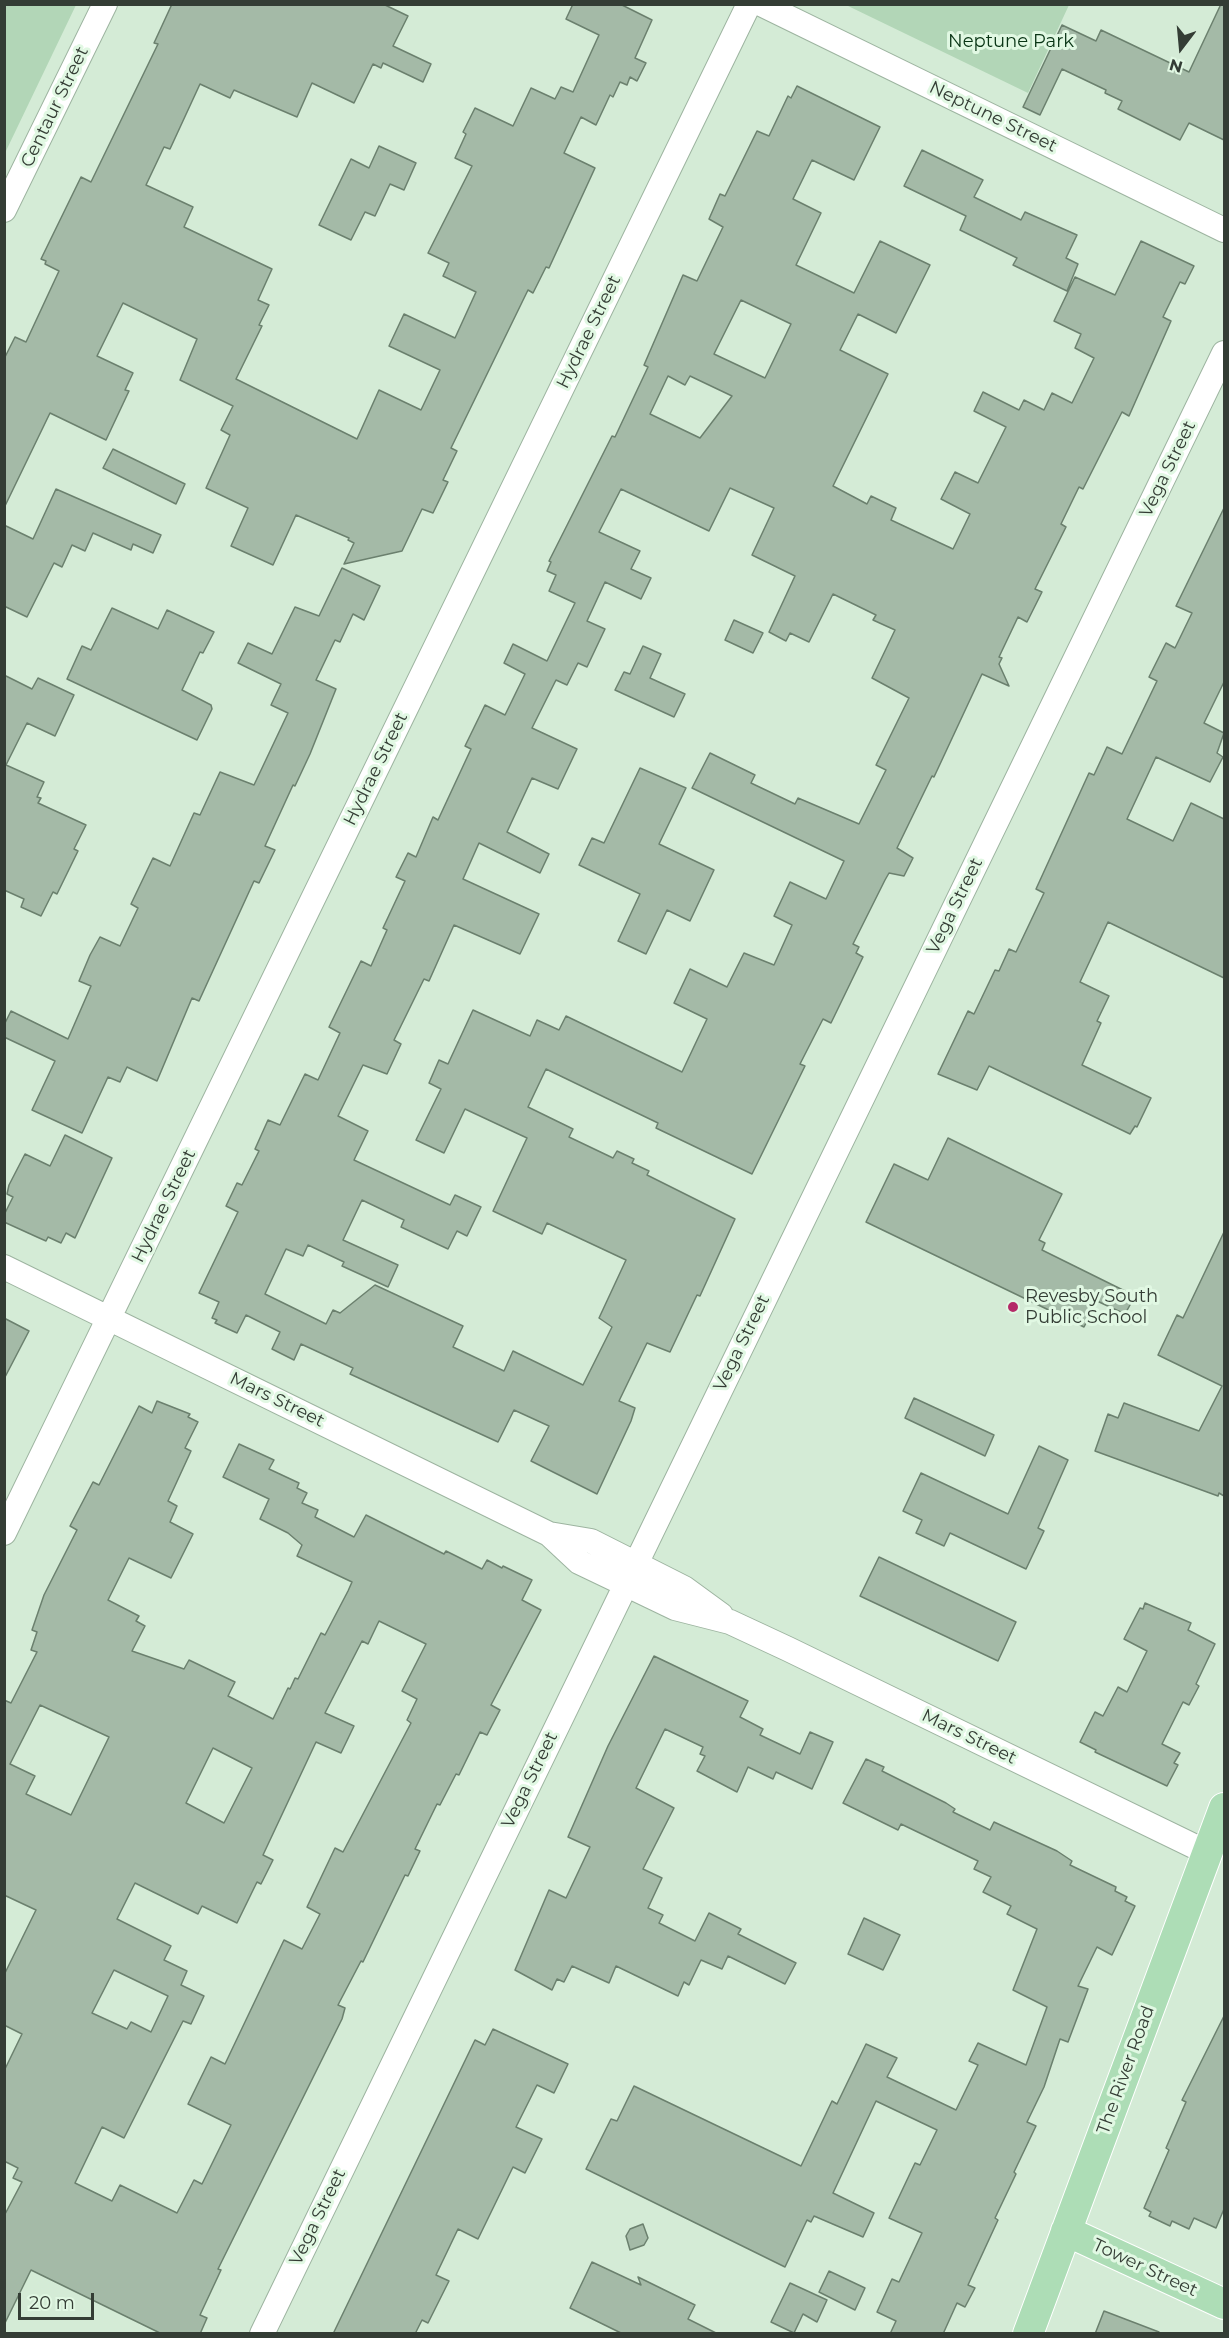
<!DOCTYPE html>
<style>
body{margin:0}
#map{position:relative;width:1229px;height:2338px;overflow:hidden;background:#d4ebd6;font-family:Montserrat,sans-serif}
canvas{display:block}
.frame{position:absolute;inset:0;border:6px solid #343d35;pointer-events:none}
.north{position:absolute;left:1151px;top:18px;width:60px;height:60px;-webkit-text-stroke:4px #e1f8e3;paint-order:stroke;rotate:196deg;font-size:16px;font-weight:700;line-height:24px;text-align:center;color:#343d35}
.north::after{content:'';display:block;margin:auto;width:21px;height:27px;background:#343d35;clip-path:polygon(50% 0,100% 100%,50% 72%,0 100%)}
.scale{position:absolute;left:18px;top:2293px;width:76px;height:27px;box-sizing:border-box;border:3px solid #343d35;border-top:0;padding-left:8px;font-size:18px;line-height:21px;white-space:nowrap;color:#343d35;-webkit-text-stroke:4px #e1f8e3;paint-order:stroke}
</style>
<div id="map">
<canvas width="1229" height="2338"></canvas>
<div class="frame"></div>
<div class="north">N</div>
<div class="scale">20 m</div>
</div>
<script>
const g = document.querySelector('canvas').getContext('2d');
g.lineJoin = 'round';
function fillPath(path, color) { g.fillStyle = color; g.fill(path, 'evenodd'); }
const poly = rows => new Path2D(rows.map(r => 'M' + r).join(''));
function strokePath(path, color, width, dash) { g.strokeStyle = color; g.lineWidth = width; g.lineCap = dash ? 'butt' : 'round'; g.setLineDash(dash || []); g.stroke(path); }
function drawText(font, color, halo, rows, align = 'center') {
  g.font = font + ' Montserrat,sans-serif'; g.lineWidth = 6; g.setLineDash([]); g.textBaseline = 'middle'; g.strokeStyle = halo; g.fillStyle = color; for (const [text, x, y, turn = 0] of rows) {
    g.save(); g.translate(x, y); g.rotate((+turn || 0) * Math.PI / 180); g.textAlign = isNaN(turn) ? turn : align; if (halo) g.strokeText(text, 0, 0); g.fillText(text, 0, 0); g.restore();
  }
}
const green = poly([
 [5,4,76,5,5,153,4,5],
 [846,5,1069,5,1028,93]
]);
const building = poly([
 [172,4,383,4,408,16,393,46,431,64,423,82,383,63,381,68,373,64,354,103,312,83,297,117,234,90,230,98,200,84,170,149,164,147,146,185,193,207,184,227,272,269,258,300,269,305,259,325,262,326,236,379,357,439,379,390,421,410,440,370,389,346,404,314,455,338,476,292,443,276,449,263,428,253,472,166,455,158,466,134,463,132,475,108,513,126,531,88,555,99,561,87,573,92,599,35,566,19,573,4,620,4,652,20,635,58,646,63,637,81,630,77,627,85,620,82,613,97,610,95,596,125,581,117,564,153,595,168,549,268,546,267,533,293,528,290,451,448,457,451,443,480,448,482,433,513,422,509,402,551,344,564,354,543,348,540,349,538,296,515,273,565,231,546,248,508,206,488,230,435,221,430,233,406,180,380,197,339,123,303,97,356,133,373,125,390,129,391,106,440,50,413,4,508,4,359,15,337,26,342,59,271,45,264,46,261,41,259,81,177,91,182,158,44,154,43,172,4],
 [1221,4,1224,4,1224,140,1189,123,1180,140,1118,109,1122,101,1105,93,1106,90,1062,69,1040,115,1023,107,1062,25,1096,41,1101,30,1189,72,1221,4],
 [797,86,880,127,854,180,812,160,793,199,821,213,796,265,854,293,880,241,930,265,896,333,858,314,840,350,888,374,833,486,867,504,871,496,896,508,891,520,953,549,970,514,941,499,955,472,978,483,1006,427,974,411,983,392,1019,410,1024,400,1044,410,1052,393,1072,403,1094,358,1075,348,1081,334,1054,321,1075,277,1115,295,1141,241,1194,266,1185,284,1180,282,1163,317,1171,321,1129,416,1122,412,1083,489,1079,487,1061,524,1066,527,1035,589,1042,592,1027,622,1018,617,999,657,1002,658,999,664,1009,686,982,674,934,777,932,776,897,848,913,858,904,876,889,873,885,880,853,944,859,947,856,953,863,957,831,1023,823,1019,800,1064,805,1066,752,1174,656,1128,658,1123,546,1069,528,1107,573,1129,569,1137,613,1158,617,1151,634,1159,632,1163,649,1171,647,1175,735,1219,700,1296,697,1295,670,1352,647,1343,619,1401,635,1408,631,1421,597,1494,531,1461,549,1426,514,1410,498,1442,350,1374,353,1368,301,1344,294,1360,272,1349,280,1332,246,1315,237,1333,215,1323,217,1320,212,1318,219,1302,199,1293,238,1212,226,1206,237,1183,242,1185,259,1151,255,1149,268,1120,280,1125,305,1074,318,1080,340,1033,329,1027,361,961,371,966,387,930,383,928,405,881,396,877,408,853,416,857,433,817,438,820,471,749,465,746,485,705,505,715,525,674,504,663,513,644,547,661,575,603,549,591,556,575,547,571,551,562,549,561,612,436,615,437,648,367,644,365,683,275,697,281,723,227,709,219,720,194,725,196,757,131,769,136,788,96,791,98,797,86],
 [741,300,791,324,765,378,714,354,741,300],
 [668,376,685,385,690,376,732,396,700,438,650,414,668,376],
 [730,488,774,508,752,555,795,576,769,632,786,641,790,633,809,642,833,594,876,615,873,620,895,630,872,678,909,698,876,765,886,770,859,824,798,798,795,804,751,783,755,775,710,753,692,788,844,861,826,899,790,882,774,916,792,925,774,965,744,953,727,987,690,969,674,1003,707,1019,682,1072,566,1016,559,1030,537,1020,530,1036,473,1010,448,1064,439,1060,429,1083,441,1089,416,1140,444,1153,465,1109,527,1138,493,1211,542,1234,547,1223,626,1260,599,1318,612,1327,583,1385,513,1351,504,1371,453,1347,463,1326,375,1285,340,1313,333,1310,326,1324,265,1294,286,1249,303,1256,308,1245,344,1262,342,1266,388,1287,398,1265,343,1240,362,1200,404,1220,401,1227,448,1249,457,1231,467,1236,481,1207,455,1195,450,1205,354,1160,368,1131,338,1116,363,1065,387,1074,401,1044,394,1040,424,979,429,981,454,925,520,954,539,914,463,879,479,843,540,873,549,854,507,832,532,778,558,789,577,749,532,728,556,680,567,685,578,663,587,667,605,629,587,621,605,582,641,599,651,578,631,569,640,551,599,532,621,489,709,531,730,488],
 [379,146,416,163,404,190,390,184,375,216,365,212,351,240,319,225,351,159,369,168,379,146],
 [922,150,983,180,974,197,1021,220,1025,212,1077,235,1066,258,1078,264,1067,291,1013,265,1017,258,960,230,966,216,904,186,922,150],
 [113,449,185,484,176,504,103,468,113,449],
 [56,489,161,535,153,553,133,544,131,550,93,533,85,551,72,545,62,567,54,563,27,617,4,606,4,525,33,539,56,489],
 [1224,508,1224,682,1204,723,1224,733,1217,753,1223,757,1210,782,1156,757,1127,819,1173,841,1191,803,1224,819,1224,978,1108,922,1080,982,1109,996,1097,1021,1101,1023,1082,1065,1151,1098,1137,1127,1135,1126,1130,1134,989,1066,977,1090,938,1074,968,1011,974,1014,995,970,999,971,1009,949,1016,952,1044,893,1036,889,1089,773,1094,775,1107,747,1122,754,1157,681,1149,677,1166,643,1175,648,1192,613,1176,606,1224,508],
 [342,568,380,586,364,620,353,614,340,642,335,640,316,680,336,689,310,754,295,786,293,785,265,846,275,850,259,883,254,881,199,1001,192,998,157,1081,127,1067,120,1082,108,1077,82,1133,32,1110,55,1061,4,1037,4,1025,11,1011,68,1039,91,986,79,981,90,955,100,937,120,946,138,908,131,904,153,858,170,866,194,813,200,815,220,772,254,785,288,713,271,705,281,684,238,663,248,643,272,654,295,607,319,616,342,568],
 [112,608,158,629,167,610,214,632,203,653,200,652,182,690,211,705,212,709,197,740,67,679,82,646,91,650,112,608],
 [734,620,763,633,753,653,725,640,734,620],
 [643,646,661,654,650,678,685,694,674,717,615,690,624,672,630,674,643,646],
 [4,675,32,689,38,678,74,695,55,736,27,723,6,765,44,782,37,797,41,798,38,803,86,825,74,849,78,851,57,894,53,892,41,916,21,907,24,899,4,890,4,675],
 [640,768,686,788,659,844,714,870,690,921,667,910,646,954,618,941,640,894,579,865,592,838,604,843,640,768],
 [65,1135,112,1158,75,1238,66,1233,61,1243,48,1237,46,1241,37,1237,4,1222,4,1215,13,1197,7,1194,9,1185,25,1154,50,1166,65,1135],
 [948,1138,1062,1194,1039,1240,1045,1243,1042,1250,1135,1296,1125,1314,1097,1301,1084,1327,866,1222,894,1164,928,1180,948,1138],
 [1224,1232,1224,1496,1219,1493,1218,1496,1095,1451,1108,1414,1118,1418,1124,1403,1199,1431,1222,1386,1158,1355,1177,1315,1183,1318,1224,1232],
 [4,1318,29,1331,4,1379,4,1318],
 [914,1398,994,1435,985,1456,905,1418,914,1398],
 [157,1401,190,1414,188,1417,198,1422,185,1448,191,1451,168,1501,177,1506,170,1522,193,1534,171,1578,129,1558,108,1600,139,1616,136,1621,145,1626,132,1651,184,1669,189,1660,235,1682,228,1696,273,1719,288,1688,290,1689,295,1678,298,1679,321,1633,325,1635,348,1591,352,1582,297,1556,302,1545,288,1533,260,1519,269,1499,223,1477,239,1444,274,1460,269,1469,299,1483,297,1488,307,1493,302,1503,318,1510,315,1517,354,1537,366,1515,444,1554,446,1551,482,1569,487,1560,502,1568,503,1566,532,1580,522,1600,541,1610,491,1705,500,1710,487,1735,480,1732,459,1775,456,1774,440,1805,437,1804,415,1849,420,1851,408,1876,405,1875,363,1962,361,1961,338,2005,345,2008,342,2019,218,2269,221,2270,200,2315,207,2318,200,2334,162,2334,31,2270,4,2325,4,2216,22,2182,13,2178,18,2168,4,2161,4,2071,22,2034,4,2025,4,1975,36,1910,4,1895,4,1700,11,1703,37,1652,31,1650,37,1632,32,1630,44,1595,77,1530,70,1526,93,1482,99,1485,139,1406,152,1413,157,1401],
 [379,1621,426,1644,402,1691,417,1699,407,1720,411,1723,343,1852,335,1848,307,1907,320,1914,302,1949,284,1940,225,2064,211,2057,188,2104,231,2125,202,2184,194,2180,177,2213,120,2185,112,2201,75,2183,102,2127,124,2138,183,2021,191,2024,204,1996,181,1985,187,1971,164,1960,171,1946,117,1919,135,1883,198,1914,202,1906,237,1923,257,1882,261,1884,273,1860,263,1855,316,1742,341,1753,354,1726,325,1713,362,1641,368,1644,379,1621],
 [40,1705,109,1737,71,1815,26,1794,35,1776,10,1764,40,1705],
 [213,1748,252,1768,224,1823,186,1803,213,1748],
 [114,1970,168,1996,151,2032,131,2022,127,2029,92,2013,114,1970],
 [1039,1446,1068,1460,1038,1528,1044,1531,1026,1569,950,1533,944,1546,916,1533,922,1520,903,1511,921,1473,1008,1514,1039,1446],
 [879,1557,1016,1622,998,1661,860,1596,879,1557],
 [1145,1603,1191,1623,1188,1630,1215,1644,1196,1684,1199,1686,1189,1705,1183,1702,1162,1744,1180,1753,1174,1763,1178,1765,1167,1786,1095,1752,1096,1750,1080,1742,1095,1712,1103,1716,1118,1687,1127,1692,1147,1651,1124,1639,1140,1608,1143,1609,1145,1603],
 [654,1656,748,1701,740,1717,763,1729,760,1735,800,1754,810,1732,833,1742,812,1789,776,1772,773,1779,748,1767,737,1792,697,1771,705,1756,700,1754,703,1747,665,1729,636,1788,674,1808,643,1869,662,1878,648,1908,663,1915,659,1923,695,1941,709,1913,741,1929,738,1934,796,1963,785,1984,728,1956,722,1969,701,1960,689,1985,684,1982,678,1996,616,1966,609,1983,572,1966,564,1982,557,1979,552,1990,515,1970,549,1890,566,1898,590,1847,568,1837,608,1746,654,1656],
 [866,1759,884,1767,882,1771,946,1803,955,1809,953,1812,990,1830,994,1822,1057,1851,1072,1861,1070,1865,1116,1887,1115,1891,1127,1897,1125,1901,1135,1906,1112,1955,1097,1947,1078,1986,1088,1989,1068,2042,1060,2039,1044,2087,1027,2122,1036,2126,1014,2172,1016,2174,995,2218,998,2220,968,2285,975,2288,965,2307,957,2303,943,2334,890,2334,896,2321,877,2312,892,2279,899,2282,922,2233,889,2218,915,2163,920,2165,937,2130,876,2101,833,2193,874,2213,863,2237,814,2216,811,2222,807,2220,785,2267,586,2169,611,2119,617,2121,634,2086,801,2166,832,2101,837,2104,866,2044,897,2058,887,2077,956,2110,978,2065,969,2061,978,2043,1026,2065,1047,2007,1013,1990,1037,1929,1007,1914,1011,1906,983,1892,991,1877,974,1869,978,1861,901,1824,898,1830,843,1803,866,1759],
 [864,1918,900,1935,883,1970,848,1954,864,1918],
 [1224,2016,1224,2209,1216,2228,1194,2218,1189,2229,1172,2221,1170,2226,1149,2216,1151,2212,1144,2208,1169,2150,1166,2148,1186,2102,1182,2100,1224,2016],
 [493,2029,568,2064,554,2093,537,2085,516,2127,542,2139,525,2173,513,2167,478,2239,458,2229,436,2275,449,2281,428,2323,422,2320,415,2334,333,2334,475,2040,485,2045,493,2029],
 [643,2224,648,2238,644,2245,630,2250,626,2236,630,2229,643,2224],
 [592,2262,641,2285,638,2277,695,2305,688,2319,718,2334,623,2334,570,2308,592,2262],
 [829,2271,865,2288,855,2310,819,2292,829,2271],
 [790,2283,827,2300,817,2322,803,2314,794,2333,771,2322,790,2283],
 [1104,2311,1159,2332,1158,2334,1095,2334,1104,2311]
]);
const minor = poly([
 [761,4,1224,230],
 [4,210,105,4],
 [4,1267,549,1534,579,1562,625,1584,675,1608,730,1622,788,1649,1208,1853],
 [4,1533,749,4],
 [549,1534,591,1541,684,1588,721,1615],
 [262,2334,1224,353]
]);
const major = poly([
 [1066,2231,1224,2304],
 [1028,2334,1224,1808]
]);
const markers = [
 [1013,1307,6,"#b42a68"]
];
const parkNames = [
 ["Neptune Park",1011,42]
];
const streetNames = [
 ["Centaur Street",55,107,-64],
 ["Neptune Street",993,117,26],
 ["Hydrae Street",589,332,-64],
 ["Vega Street",1168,469,-64],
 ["Hydrae Street",376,769,-64],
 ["Vega Street",955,906,-64],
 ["Hydrae Street",164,1206,-64],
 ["Vega Street",742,1343,-64],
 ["Mars Street",277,1400,26],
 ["Mars Street",969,1737,26],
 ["Vega Street",530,1780,-64],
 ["The River Road",1126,2070,-70],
 ["Vega Street",318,2217,-64],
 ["Tower Street",1145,2268,25]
];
const poiNames = [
 ["Revesby South",1025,1297],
 ["Public School",1025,1318]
];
fillPath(green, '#b2d6b7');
fillPath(building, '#a4baa7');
strokePath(building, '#6b806e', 1.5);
strokePath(minor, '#9db4a0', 26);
strokePath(major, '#fff', 32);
strokePath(minor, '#fff', 24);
strokePath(major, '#adddb6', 30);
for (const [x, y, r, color] of markers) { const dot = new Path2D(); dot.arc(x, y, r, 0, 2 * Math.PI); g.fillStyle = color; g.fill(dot); strokePath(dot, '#e1f8e3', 2); }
drawText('18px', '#083414', '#e1f8e3', parkNames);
drawText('18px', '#343d35', '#e1f8e3', streetNames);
drawText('18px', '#343d35', '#e1f8e3', poiNames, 'left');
</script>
